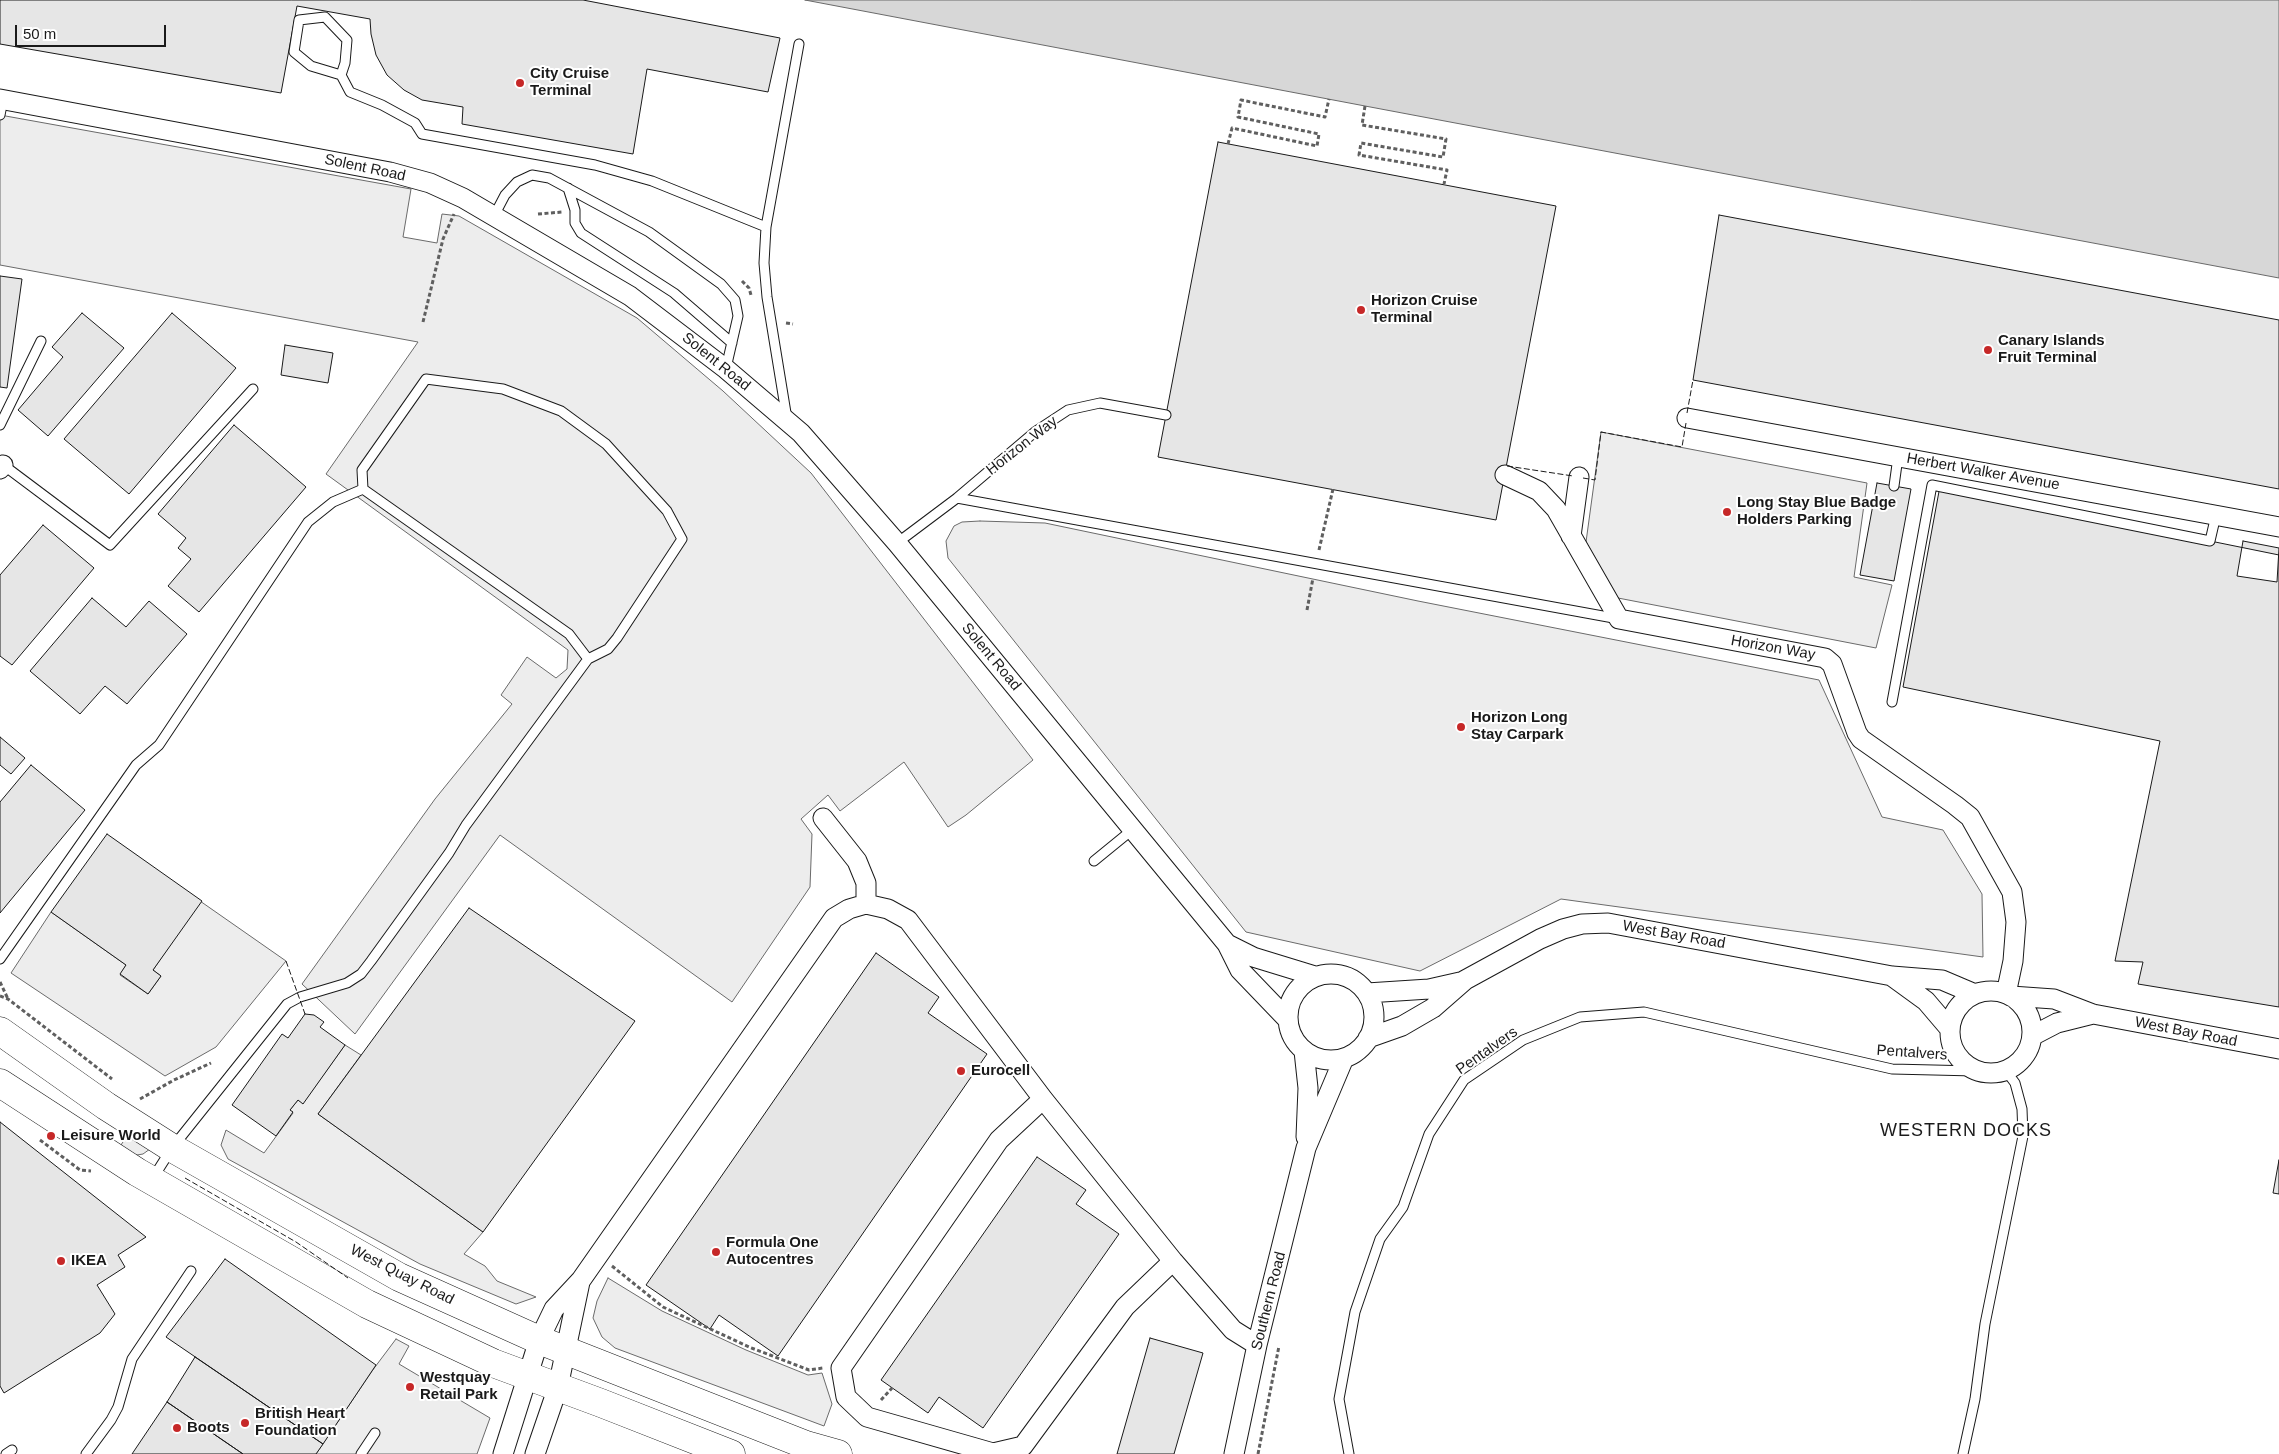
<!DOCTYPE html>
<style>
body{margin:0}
#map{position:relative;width:2279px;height:1454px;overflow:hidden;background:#fff;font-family:Helvetica,sans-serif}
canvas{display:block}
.scale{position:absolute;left:15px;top:25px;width:151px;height:22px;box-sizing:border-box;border:2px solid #1a1a1a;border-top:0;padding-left:6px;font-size:15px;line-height:18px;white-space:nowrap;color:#1a1a1a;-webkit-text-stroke:4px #fff;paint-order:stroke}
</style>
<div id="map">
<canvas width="2279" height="1454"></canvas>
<div class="scale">50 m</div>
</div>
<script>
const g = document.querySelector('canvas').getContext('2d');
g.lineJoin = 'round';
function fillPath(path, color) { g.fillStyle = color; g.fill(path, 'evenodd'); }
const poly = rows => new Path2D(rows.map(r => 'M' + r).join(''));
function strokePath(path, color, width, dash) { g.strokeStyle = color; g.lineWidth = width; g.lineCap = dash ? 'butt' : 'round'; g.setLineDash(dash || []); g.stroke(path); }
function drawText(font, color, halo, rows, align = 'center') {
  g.font = font + ' Helvetica,sans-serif'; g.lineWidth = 4; g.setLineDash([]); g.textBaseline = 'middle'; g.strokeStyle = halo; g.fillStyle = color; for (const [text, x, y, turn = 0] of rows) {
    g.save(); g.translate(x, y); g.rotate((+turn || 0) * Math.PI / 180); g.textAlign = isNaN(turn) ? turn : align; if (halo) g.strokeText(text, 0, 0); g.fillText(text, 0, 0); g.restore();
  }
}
const built = poly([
 [0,115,411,189,403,237,437,243,442,214,459,216,637,318,723,391,811,473,1033,760,966,815,948,827,904,762,840,811,828,795,801,819,812,834,810,887,732,1002,500,835,355,1034,302,984,435,799,512,704,501,695,527,657,556,678,567,669,568,650,326,474,418,342,0,265,0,115],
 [1601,432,1867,483,1854,577,1892,585,1876,648,1618,598,1586,542,1601,432],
 [980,521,1045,523,1418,601,1819,680,1882,817,1943,830,1982,894,1983,957,1561,899,1420,971,1246,932,948,558,946,541,954,526,962,522,980,521],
 [200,901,286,961,216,1047,165,1076,11,973,51,912,126,965,120,975,148,994,161,976,153,970,200,901],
 [345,1045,361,1055,318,1114,483,1232,464,1254,485,1266,497,1281,536,1297,516,1304,420,1264,228,1159,221,1145,226,1130,264,1153,293,1113,290,1110,298,1100,303,1103,345,1045],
 [128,1135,150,1149,143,1154,131,1156,118,1149,128,1135],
 [608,1278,662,1311,746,1350,808,1375,822,1373,832,1404,824,1426,615,1348,602,1337,593,1318,597,1301,608,1278],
 [396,1339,409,1346,399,1364,490,1418,477,1454,316,1454,372,1371,396,1339]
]);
const water = poly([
 [805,0,2279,0,2279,278,1365,106,805,0]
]);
const building = poly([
 [0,0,583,0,780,38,768,92,647,69,633,154,462,124,463,107,422,100,404,90,387,75,376,55,371,34,370,19,297,6,281,93,0,44,0,0],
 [1218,142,1556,206,1496,520,1158,457,1218,142],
 [1719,215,2279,320,2279,489,1693,380,1719,215],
 [0,276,22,279,7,388,0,387,0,276],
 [82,313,124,348,48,436,18,410,63,357,52,347,82,313],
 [172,313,236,368,129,494,64,439,172,313],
 [285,345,333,353,328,383,281,375,285,345],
 [234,425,306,487,199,612,168,586,191,559,178,548,186,538,158,514,234,425],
 [1877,483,1911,489,1894,581,1860,575,1877,483],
 [1940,486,2279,555,2279,1007,2138,984,2143,962,2115,961,2160,741,1903,687,1940,486],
 [43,525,94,568,12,665,0,656,0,575,43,525],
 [2243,541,2279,548,2277,582,2237,576,2243,541],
 [92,598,126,627,149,601,187,634,127,704,105,686,80,714,30,671,92,598],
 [0,737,25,758,11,774,0,765,0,737],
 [31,765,85,810,0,913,0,802,31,765],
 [107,834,202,901,153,970,161,976,148,994,120,974,126,965,51,912,107,834],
 [469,908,635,1021,483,1232,318,1114,469,908],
 [876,953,939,997,928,1013,987,1054,778,1356,719,1315,710,1329,646,1285,876,953],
 [305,1014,314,1015,324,1022,320,1027,345,1045,303,1104,298,1100,290,1110,293,1112,276,1136,232,1105,282,1034,288,1038,305,1014],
 [0,1122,146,1237,118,1255,125,1267,97,1285,115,1314,100,1333,4,1393,0,1386,0,1122],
 [1037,1157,1086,1190,1076,1204,1119,1234,983,1428,939,1397,928,1413,881,1380,1037,1157],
 [2279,1160,2279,1194,2273,1193,2279,1160],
 [225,1259,376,1365,323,1444,166,1337,225,1259],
 [1150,1338,1203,1353,1174,1454,1117,1454,1150,1338],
 [195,1357,323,1444,316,1454,243,1454,167,1402,195,1357],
 [167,1402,243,1454,132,1454,167,1402]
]);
const path = poly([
 [1365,106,1362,125,1446,139,1443,157,1361,143,1359,155,1447,170,1444,184],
 [1228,144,1232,128,1317,146,1319,134,1238,117,1241,100,1325,117,1329,99],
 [538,214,562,212],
 [742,281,749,288,751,295],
 [423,322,443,239,454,214],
 [786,323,793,324],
 [1319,550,1333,489],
 [1307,610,1313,578],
 [0,982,8,999],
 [0,996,8,999,112,1079],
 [140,1099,174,1080,211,1063],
 [40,1140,80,1170,91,1171],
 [612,1266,663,1307,749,1347,809,1370,823,1368],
 [881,1400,892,1388],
 [1258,1454,1279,1346]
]);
const service = poly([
 [341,75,345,63,347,40,325,17,299,20,294,52,311,66,341,75,350,92,382,105,415,123,422,134,595,165,652,181,766,227],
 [0,115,3,100],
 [568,188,575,210,575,223,581,233,674,293,732,343],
 [494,216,505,195,517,182,532,175,549,178,649,232,721,284,735,300,738,316,726,368],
 [787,419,767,297,764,263,766,227,799,44],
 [0,425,41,341],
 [2,464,110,545,253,389],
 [1894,486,1898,457],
 [363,489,569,634,588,659],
 [957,498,1619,619],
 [897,543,957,498,1036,431,1068,410,1100,403,1166,415],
 [1892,702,1932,485,2210,541,2216,515],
 [1094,861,1132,830],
 [0,959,136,765,159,745,308,522,333,502,363,489],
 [153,1178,172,1148,287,1004,300,997,347,983,361,974,371,961,449,853,466,825,588,659,608,649,617,638,682,539,667,511,606,444,561,411,503,389,426,379,362,470,363,489],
 [6,1454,12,1450],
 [86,1454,111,1420,118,1407,132,1359,191,1271],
 [361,1454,375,1433],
 [1349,1454,1339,1399,1355,1312,1380,1239,1403,1207,1429,1134,1464,1080,1523,1040,1580,1017,1644,1012,1892,1069,1975,1071],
 [1963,1454,1975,1399,1985,1324,2023,1136,2022,1109,2015,1083,2006,1071]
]);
const minor = poly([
 [0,99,390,172,430,183,463,198,630,296,726,369,801,433,897,543,1227,944,1240,970,1288,1020],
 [1687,418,2279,527],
 [0,469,3,465],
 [1505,475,1539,491,1556,509,1619,619,1825,658,1832,664,1857,733,1861,739,1955,805,1970,817,2012,892,2016,922,2013,961,2006,994],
 [1571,536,1579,477],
 [823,818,857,861,866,883,866,904],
 [1227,944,1253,957,1315,976],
 '1288 1017a43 43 0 1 1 86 0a43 43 0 1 1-86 0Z',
 [1893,977,1926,1001,1949,1028],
 '1950 1032a41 41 0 1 1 82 0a41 41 0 1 1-82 0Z',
 [1367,993,1429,989,1460,982],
 [2011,996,2054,999,2093,1014,2279,1049],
 [2032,1036,2057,1023,2093,1014],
 [1368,1038,1402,1026,1433,1008,1465,980,1540,939,1563,929,1582,924,1608,923,1892,976,1942,980,1975,994],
 [1304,1051,1308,1088,1306,1137],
 [1043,1099,999,1140,841,1368,846,1397,867,1417,993,1453,1023,1446,1125,1307,1173,1261],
 [503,1454,539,1340,554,1309,581,1280,834,918,849,909,866,904,888,909,908,920,1043,1099,1173,1261,1233,1330,1257,1345],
 [535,1454,558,1387,580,1282],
 [1234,1454,1257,1345,1306,1148,1344,1058]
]);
const trunk = poly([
 [0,1031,106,1106,172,1148,399,1277,539,1340,806,1445,838,1454],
 [0,1083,137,1172,367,1304,493,1363,601,1403,731,1454]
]);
const fence = poly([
 [1687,413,1693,380],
 [1507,466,1573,476],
 [1583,478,1595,480,1601,432,1682,447,1686,423],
 [286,961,305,1014],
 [185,1178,296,1242,348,1278]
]);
const markers = [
 [520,83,5,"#c62828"],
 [1361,310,5,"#c62828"],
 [1988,350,5,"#c62828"],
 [1727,512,5,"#c62828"],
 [1461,727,5,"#c62828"],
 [961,1071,5,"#c62828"],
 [51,1136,5,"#c62828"],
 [716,1252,5,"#c62828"],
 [61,1261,5,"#c62828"],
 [410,1387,5,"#c62828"],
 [245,1423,5,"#c62828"],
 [177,1428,5,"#c62828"]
];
const poiNames = [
 ["City Cruise",530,74],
 ["Terminal",530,91],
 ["Horizon Cruise",1371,301],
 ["Terminal",1371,318],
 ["Canary Islands",1998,341],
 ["Fruit Terminal",1998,358],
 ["Long Stay Blue Badge",1737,503],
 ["Holders Parking",1737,520],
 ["Horizon Long",1471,718],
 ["Stay Carpark",1471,735],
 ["Eurocell",971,1071],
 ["Leisure World",61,1136],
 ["Formula One",726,1243],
 ["Autocentres",726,1260],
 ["IKEA",71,1261],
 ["Westquay",420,1378],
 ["Retail Park",420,1395],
 ["British Heart",255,1414],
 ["Foundation",255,1431],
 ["Boots",187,1428]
];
const streetNames = [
 ["Solent Road",365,168,12],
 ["Solent Road",716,362,39],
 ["Horizon Way",1022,446,-38],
 ["Herbert Walker Avenue",1983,472,10],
 ["Horizon Way",1773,648,10],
 ["Solent Road",991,657,50],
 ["West Bay Road",1674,935,10],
 ["West Bay Road",2186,1032,11],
 ["Pentalvers",1487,1051,-35],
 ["Pentalvers",1912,1053,4],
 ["West Quay Road",402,1275,27],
 ["Southern Road",1269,1301,-76]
];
const quarterNames = [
 ["WESTERN DOCKS",1966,1131]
];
fillPath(built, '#ededed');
strokePath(built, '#6a6a6a', 1);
fillPath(water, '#d7d7d7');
strokePath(water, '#6a6a6a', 1);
fillPath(building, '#e6e6e6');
strokePath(building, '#1a1a1a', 1);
strokePath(service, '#1a1a1a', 11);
strokePath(minor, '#1a1a1a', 21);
strokePath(trunk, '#1a1a1a', 29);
strokePath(path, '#5f5f5f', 3, [4, 2.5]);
strokePath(service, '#fff', 9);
strokePath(minor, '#fff', 19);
strokePath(trunk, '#fff', 28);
strokePath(fence, '#1a1a1a', 1, [6, 2.5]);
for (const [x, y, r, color] of markers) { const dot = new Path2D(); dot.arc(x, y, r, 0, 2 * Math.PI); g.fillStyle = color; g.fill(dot); strokePath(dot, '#fff', 2); }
drawText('bold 15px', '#1a1a1a', '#fff', poiNames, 'left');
drawText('15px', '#1a1a1a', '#fff', streetNames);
g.letterSpacing = '1px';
drawText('18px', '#1a1a1a', '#fff', quarterNames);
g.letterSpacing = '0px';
</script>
